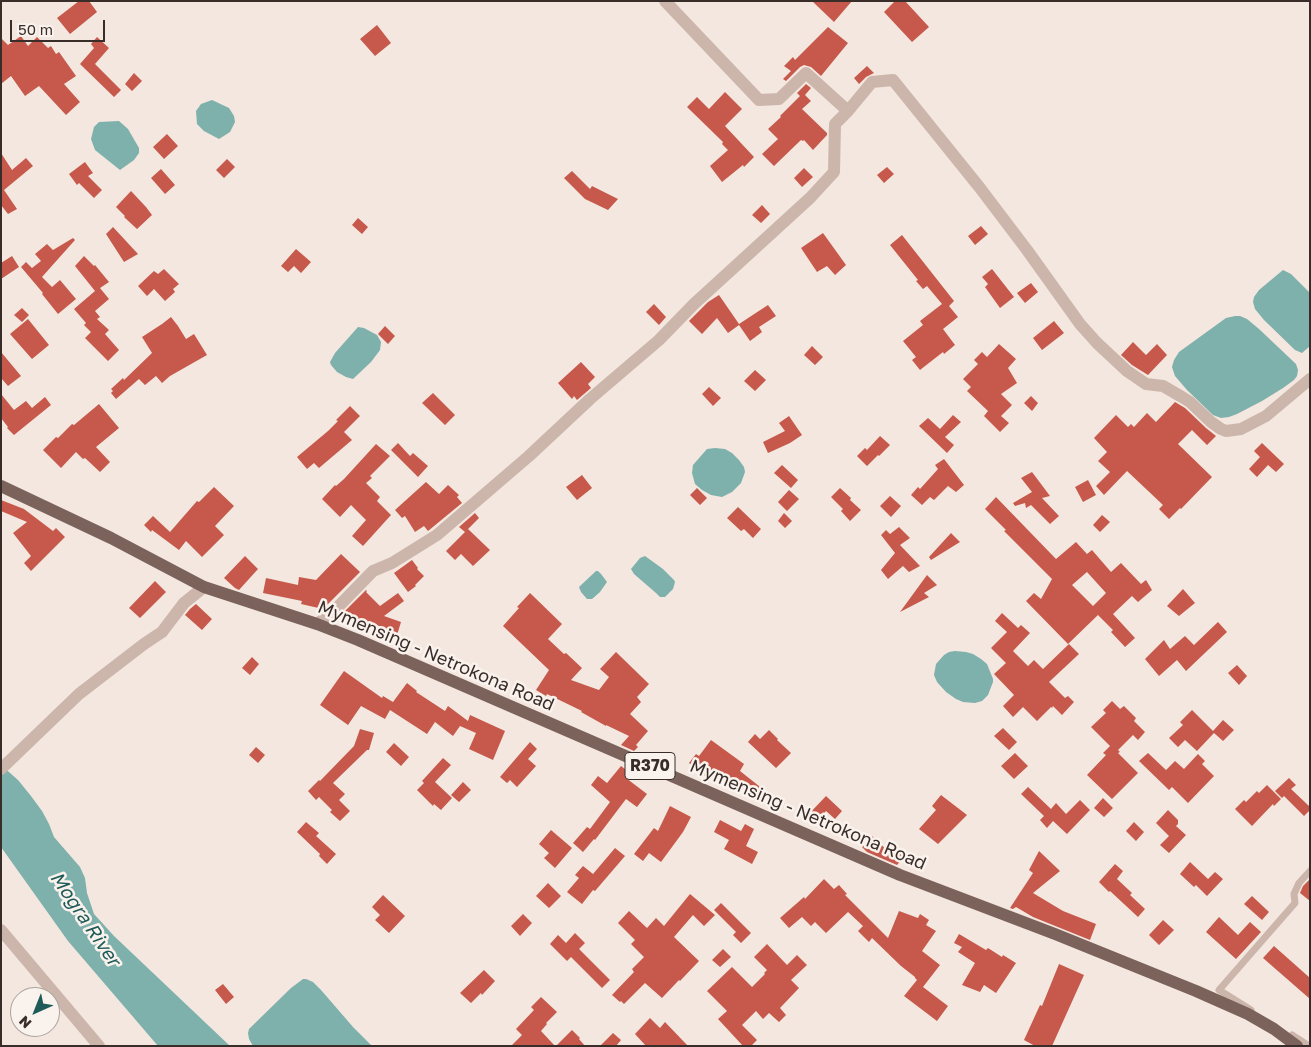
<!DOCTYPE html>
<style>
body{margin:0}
#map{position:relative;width:1311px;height:1047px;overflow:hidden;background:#f3e7df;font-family:"Golos Text",sans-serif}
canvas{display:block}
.frame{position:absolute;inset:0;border:2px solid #392d2a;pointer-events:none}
.north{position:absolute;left:10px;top:987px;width:50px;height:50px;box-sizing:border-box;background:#faf2ec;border:1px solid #ada39e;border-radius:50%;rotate:224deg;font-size:14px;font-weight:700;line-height:20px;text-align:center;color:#392d2a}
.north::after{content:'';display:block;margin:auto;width:18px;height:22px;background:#1f5b58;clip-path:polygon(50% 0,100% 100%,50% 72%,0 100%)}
.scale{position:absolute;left:10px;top:20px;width:95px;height:22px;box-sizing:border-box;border:2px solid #392d2a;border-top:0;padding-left:6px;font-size:15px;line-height:18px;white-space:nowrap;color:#392d2a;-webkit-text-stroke:4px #faf2ec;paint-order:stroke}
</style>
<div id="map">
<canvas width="1311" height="1047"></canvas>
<div class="frame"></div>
<div class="north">N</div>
<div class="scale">50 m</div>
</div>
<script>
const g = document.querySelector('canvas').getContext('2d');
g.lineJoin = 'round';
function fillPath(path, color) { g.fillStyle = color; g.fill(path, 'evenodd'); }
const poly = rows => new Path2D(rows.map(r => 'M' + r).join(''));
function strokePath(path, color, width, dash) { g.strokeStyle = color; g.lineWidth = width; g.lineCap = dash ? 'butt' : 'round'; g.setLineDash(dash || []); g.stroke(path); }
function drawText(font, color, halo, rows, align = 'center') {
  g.font = font + ' "Golos Text",sans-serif'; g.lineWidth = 5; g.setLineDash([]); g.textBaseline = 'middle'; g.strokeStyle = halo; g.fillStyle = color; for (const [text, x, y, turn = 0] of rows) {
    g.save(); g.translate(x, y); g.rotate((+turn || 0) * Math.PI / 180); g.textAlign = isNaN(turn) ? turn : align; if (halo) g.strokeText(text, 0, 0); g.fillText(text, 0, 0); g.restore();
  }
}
const water = poly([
 [212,100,229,108,234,116,235,122,230,132,219,139,204,131,197,124,196,111,201,104],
 [119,121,128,129,139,148,139,153,134,160,120,170,95,150,91,139,94,127,99,122],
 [1283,270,1291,274,1310,293,1310,346,1302,353,1295,350,1264,320,1255,309,1253,302,1254,297,1259,290],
 [1235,316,1240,316,1247,319,1259,329,1296,364,1298,370,1297,376,1294,380,1283,388,1262,401,1237,414,1229,417,1221,418,1213,415,1187,390,1175,376,1172,367,1174,360,1179,352,1226,318],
 [358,327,364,328,377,335,381,342,380,350,371,362,353,379,346,377,337,372,331,365,330,362,335,353],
 [715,448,725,449,732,453,739,460,744,467,745,472,741,483,732,492,722,497,711,495,702,490,695,484,692,473,693,465,707,449],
 [645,556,663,569,674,580,675,582,673,589,665,597,660,597,656,593,634,574,631,569,640,558],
 [596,571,598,571,601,574,607,582,600,592,592,599,587,599,581,592,579,587],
 [955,651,966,652,973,654,981,659,987,664,993,679,993,682,988,695,982,701,975,703,963,702,956,699,946,692,937,682,934,675,936,664,944,655,949,652],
 [1,765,18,780,31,796,42,811,49,824,54,837,80,867,85,878,87,893,94,914,114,936,230,1046,158,1046,68,941,1,847],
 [303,979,306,979,313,982,321,990,353,1027,372,1046,253,1046,249,1039,248,1033,249,1029,291,988]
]);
const building = poly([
 [79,1,89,1,97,12,70,34,57,18],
 [812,1,852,1,834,22],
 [895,1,905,1,929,27,912,42,884,12],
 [377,25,391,43,375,56,360,39],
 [828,27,848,43,821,76,811,67,804,65,800,67,786,81,783,79,791,71,784,66,793,57,795,60],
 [21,36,28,46,37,37,48,48,51,46,56,54,59,52,76,76,64,84,80,102,66,115,39,86,25,96,11,76,1,84,1,38,8,45],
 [97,37,109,48,95,64,121,90,114,97,80,64,94,48,91,44],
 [867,66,874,73,866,77,859,84,854,78],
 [134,73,142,81,132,91,125,84],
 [806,84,811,88,805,95,811,101,802,109,827,133,827,135,813,150,804,140,803,141,801,140,774,166,762,154,778,139,768,129,781,117,780,116,800,96,797,93],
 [725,92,742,109,725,126,754,157,744,167,743,165,722,182,710,166,728,150,722,144,723,142,687,107,697,97,709,109],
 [167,134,178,146,164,159,153,147],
 [1,153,12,170,26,158,33,166,4,190,17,209,8,214,1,205],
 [227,159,235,167,224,178,216,170],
 [85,162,93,173,88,176,102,190,94,198,79,183,77,185,69,174],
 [887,167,894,174,884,183,877,175],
 [804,168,813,177,802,187,794,178],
 [161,169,175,185,165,194,151,178],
 [572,171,590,189,592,186,618,199,608,210,585,199,564,178],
 [131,191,146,207,152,215,137,229,124,217,125,216,116,207],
 [762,205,770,214,761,223,752,215],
 [358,218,368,227,362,234,352,225],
 [981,226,988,234,975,245,968,236],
 [113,227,138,254,124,262,106,234],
 [823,233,846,265,835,275,827,266,817,272,801,248],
 [902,235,954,301,949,306,958,317,943,329,955,345,944,354,943,352,920,370,912,360,916,357,903,341,923,325,920,321,942,304,927,286,923,289,916,281,918,280,890,245],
 [73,238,75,240,42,277,52,287,60,280,76,299,58,314,42,294,43,293,21,267,26,262,32,268,41,261,35,254,47,244,53,250],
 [296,249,311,262,301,273,294,266,288,272,281,266],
 [12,256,19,267,1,279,1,263],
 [84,256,94,266,95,265,109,282,100,288,109,299,95,311,100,317,97,319,109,330,105,334,119,350,108,361,85,338,91,332,84,325,86,323,74,309,95,291,75,266],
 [164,269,179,284,173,289,175,292,165,301,154,289,147,296,138,286,154,271,158,274],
 [992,269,1014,297,1000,308,985,287,988,284,982,277],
 [1031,283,1038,292,1025,303,1017,293],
 [719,295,739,324,768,305,776,316,759,327,762,332,750,341,739,325,728,333,717,318,702,334,689,321,708,302],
 [654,304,666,317,659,325,646,312],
 [22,308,29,315,22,322,14,315],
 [171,317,178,326,186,339,194,334,207,355,170,376,162,383,156,376,145,385,139,379,116,399,111,393,113,391,111,389,123,378,124,380,152,353,142,337,162,324],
 [28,319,49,345,32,359,10,334],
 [1054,321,1064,333,1042,350,1033,338],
 [385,326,395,336,388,344,378,334],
 [1133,342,1146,355,1157,344,1167,355,1148,375,1132,365,1121,355],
 [999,344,1016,359,1008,368,1017,383,1001,394,1012,405,1001,416,1009,423,1000,432,984,416,988,411,967,391,971,387,963,379,978,364,974,360,982,352,987,357],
 [812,346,823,357,815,365,804,355],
 [1,352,21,376,8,386,1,378],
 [581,362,595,377,588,384,591,388,577,400,574,396,572,399,558,383],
 [755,370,766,380,755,391,744,381],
 [709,387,721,398,713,406,702,394],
 [433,393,455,415,445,425,422,403],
 [1,394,14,410,26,401,32,408,45,397,51,405,14,435,7,428,8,427,1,418],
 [1031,396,1038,403,1032,411,1024,403],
 [1175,402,1185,408,1206,428,1216,436,1207,445,1192,430,1178,444,1212,477,1181,509,1180,508,1169,519,1159,509,1163,505,1127,471,1104,495,1096,486,1110,472,1098,461,1107,452,1094,438,1116,415,1128,427,1131,424,1134,427,1147,413,1156,422],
 [99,404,119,428,96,447,110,462,100,472,85,458,83,459,76,452,61,468,43,450,56,437,58,438,72,424,74,425],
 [350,406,360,416,344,432,352,440,319,468,314,463,307,469,297,457,328,431,338,421,336,420],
 [953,415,961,422,945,437,954,445,947,453,919,426,928,418,940,429],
 [789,416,802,435,790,443,768,453,763,442,785,431,779,423],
 [880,436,890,445,879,456,878,455,867,466,857,456,865,448,867,450],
 [398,443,410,456,413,453,428,466,418,477,391,450],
 [1262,443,1284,464,1276,472,1268,465,1257,477,1249,469,1260,457,1254,451],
 [376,444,390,456,370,476,372,478,366,483,380,497,377,501,391,515,363,546,352,536,366,520,351,505,340,517,322,499,335,485,336,486,344,479],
 [944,459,964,485,956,492,948,486,934,500,930,497,922,505,911,495,918,487,920,489,938,469,935,465],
 [782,465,798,480,791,488,774,473],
 [1032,472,1050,496,1042,498,1059,516,1050,524,1031,505,1026,508,1025,503,1015,506,1013,503,1032,492,1021,478],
 [582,475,592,488,577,500,566,487],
 [1088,480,1096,495,1083,502,1075,487],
 [426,482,439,494,448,485,459,495,457,497,462,503,428,531,424,526,415,532,405,516,402,518,395,510],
 [214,487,234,506,215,526,224,535,202,557,186,541,179,550,152,530,151,532,144,525,153,516,170,532,197,501,199,502],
 [697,488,707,498,700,505,690,495],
 [840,488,851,498,850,500,861,510,850,521,841,511,843,509,831,497],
 [789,490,799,499,787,511,778,502],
 [890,496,901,506,891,517,880,506],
 [996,497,1056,559,1076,542,1087,554,1092,550,1111,572,1121,563,1141,584,1146,580,1152,590,1138,602,1132,596,1113,614,1135,638,1125,647,1111,632,1113,630,1098,615,1068,644,1026,601,1034,593,1041,599,1052,579,1004,531,1006,530,985,509],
 [1087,572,1106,593,1093,606,1072,585],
 [1,500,24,509,53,531,56,528,65,537,31,571,24,563,31,556,13,533,27,522,1,511],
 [738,507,761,529,753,538,744,529,741,531,727,518],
 [475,513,479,518,465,532,459,527],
 [784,513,792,521,785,528,778,521],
 [1102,515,1110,522,1100,532,1093,525],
 [899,527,910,538,900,545,920,566,909,572,903,566,888,579,881,570,895,553,881,535,886,530,890,534],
 [468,529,490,550,473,566,461,554,455,560,446,551],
 [951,533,960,542,931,560,929,557],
 [341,554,360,572,323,609,301,604,302,601,263,593,266,578,298,585,299,577,316,580],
 [245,556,258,569,239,590,235,588,224,578],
 [412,560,418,568,417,569,424,576,415,585,416,586,408,592,394,573],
 [927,575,937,585,924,593,929,597,900,612],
 [155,581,166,592,140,618,129,608],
 [1183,589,1195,603,1179,616,1167,606],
 [366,590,367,591,366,592,380,606,398,593,404,601,384,616,401,622,397,635,387,632,388,629,359,619,356,622,344,612],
 [530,593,562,624,548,639,564,654,566,653,582,668,571,680,599,690,609,677,600,669,616,652,649,684,637,697,641,702,630,714,648,731,636,745,638,747,634,751,621,745,629,736,606,725,606,726,581,712,582,711,547,694,546,696,536,690,549,670,503,626,519,608,517,607],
 [196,604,212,619,202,630,185,615,190,609],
 [1002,613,1018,628,1021,625,1030,633,1013,651,1028,666,1034,660,1043,669,1069,644,1079,654,1049,682,1065,698,1068,696,1074,702,1062,715,1053,706,1052,708,1051,707,1037,721,1023,707,1013,717,1003,706,1014,695,994,674,1006,663,991,648,1007,632,995,621],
 [1218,622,1227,632,1186,671,1177,660,1159,676,1145,659,1164,640,1170,649,1185,636,1194,645],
 [252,657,259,664,250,675,242,668],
 [1237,665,1247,676,1239,685,1228,673],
 [344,671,382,698,383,696,393,702,407,683,417,691,416,692,445,711,448,706,468,721,470,715,505,731,493,760,469,749,476,733,460,726,453,736,435,722,427,734,390,710,385,719,361,706,348,725,320,705],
 [1112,701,1120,709,1124,706,1136,718,1134,721,1145,732,1138,740,1133,735,1118,750,1120,752,1118,753,1138,773,1112,799,1087,775,1106,755,1103,753,1110,746,1091,727,1106,713,1103,710],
 [1192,710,1213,731,1223,720,1234,730,1223,741,1214,733,1197,751,1185,740,1178,747,1169,738,1183,725,1180,722],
 [1003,728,1017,742,1009,750,994,736],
 [360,729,374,733,369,750,367,750,333,783,345,794,339,800,350,811,340,821,330,812,332,810,319,797,316,800,308,791,319,780,320,781,354,746],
 [769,730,778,739,777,740,791,753,776,768,748,742,755,734,760,739],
 [711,740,744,764,740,771,764,790,756,800,732,781,729,784,711,770,706,777,689,763,696,754,699,756],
 [530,742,537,749,528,759,536,766,517,787,510,780,507,783,500,777],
 [394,743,409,757,401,766,386,752],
 [256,747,265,755,258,763,249,755],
 [1015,753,1028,766,1014,779,1001,766],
 [1148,753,1166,770,1175,761,1184,769,1198,754,1205,761,1202,764,1214,776,1188,803,1172,787,1169,790,1139,761],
 [443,758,451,765,435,782,452,798,441,810,434,804,433,806,417,790,424,783,422,781],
 [621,766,630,773,626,778,647,794,637,807,626,799,595,840,594,839,583,852,573,843,587,827,590,829,610,802,591,785,598,776,607,783],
 [1289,778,1296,785,1291,789,1310,807,1310,810,1304,816,1284,796,1282,798,1275,791],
 [463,782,471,790,459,802,451,795],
 [1267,785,1281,799,1274,806,1273,804,1252,826,1235,809,1244,800,1246,802,1257,791,1259,793],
 [1028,787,1051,809,1056,803,1066,814,1080,800,1090,810,1067,834,1053,821,1047,828,1040,820,1044,816,1021,794],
 [941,795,967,815,938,844,919,829,936,810,932,806],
 [826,796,842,811,835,819,826,811,814,824,806,817],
 [1103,798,1113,808,1104,817,1094,808],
 [670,806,691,817,683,832,661,862,649,853,643,861,634,854,654,828,658,831],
 [1168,810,1178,820,1178,824,1176,826,1186,835,1169,853,1160,845,1169,836,1156,823],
 [720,820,741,831,745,824,754,829,746,846,758,852,752,864,724,849,729,840,714,832],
 [306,822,319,833,316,836,336,854,327,864,319,856,320,854,297,832],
 [1134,822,1144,832,1136,841,1126,831],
 [551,830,572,848,555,868,544,858,549,853,539,844],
 [872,836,891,854,897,847,906,855,897,865,867,852,862,847],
 [615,848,625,856,595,891,593,890,582,904,567,892,579,878,575,875,583,866,593,874],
 [1039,851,1060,871,1033,893,1063,911,1096,924,1090,940,1033,917,1016,907,1013,909,1010,908,1033,873,1029,870],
 [1190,862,1208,879,1215,872,1223,879,1207,896,1196,885,1194,887,1180,874],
 [1115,864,1123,871,1117,879,1132,893,1130,895,1145,909,1138,917,1110,891,1109,892,1099,882],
 [824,879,834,889,839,885,847,894,845,895,888,938,899,911,918,918,920,914,929,920,926,925,936,931,922,951,940,965,923,987,948,1006,937,1021,904,996,917,980,915,978,915,977,901,966,872,938,869,942,858,931,863,926,848,912,826,933,815,922,811,926,802,917,789,928,780,918,804,897,805,899],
 [1310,879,1310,901,1300,893,1303,886],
 [548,883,561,896,549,908,536,896],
 [690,894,715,915,704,926,693,915,674,937,699,961,680,981,679,980,662,998,645,983,624,1004,621,1001,620,1002,612,995,634,972,632,969,644,957,631,944,635,940,618,923,629,911,647,928,656,918,664,926],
 [383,895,405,916,389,933,375,920,380,915,372,907],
 [1252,896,1269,912,1262,920,1244,904],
 [721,903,751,933,741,943,733,935,736,932,714,910],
 [523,914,532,923,520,936,511,926],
 [1219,917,1238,935,1250,922,1261,932,1236,959,1206,932],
 [1163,920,1174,930,1159,945,1149,935],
 [575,933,585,943,579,949,610,980,602,988,571,957,567,961,550,944,558,935,566,943],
 [959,934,986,950,988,948,1002,957,1003,955,1016,963,996,993,984,985,980,992,962,985,975,963,958,952,962,947,954,943],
 [767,944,787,965,797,955,807,965,791,980,799,988,780,1008,786,1015,779,1022,769,1013,763,1019,756,1011,742,1025,757,1040,751,1046,743,1046,718,1019,727,1011,707,991,732,967,752,987,765,974,764,973,767,970,754,957],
 [1274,946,1310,978,1310,999,1263,958],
 [723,949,731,957,720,967,712,960],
 [1059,964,1084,975,1052,1046,1035,1046,1024,1040,1040,1005,1042,1006],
 [484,970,495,981,482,995,481,993,471,1003,460,993],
 [223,984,234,997,226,1004,215,990],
 [541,997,557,1012,546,1023,547,1024,541,1031,555,1046,511,1046,522,1035,516,1029,534,1010,531,1007],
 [650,1018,660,1028,665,1022,688,1046,646,1046,635,1034],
 [572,1030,580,1038,579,1039,585,1046,556,1046],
 [613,1033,621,1040,616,1046,600,1046]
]);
const lane = poly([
 [1251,1010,1219,990,1295,903,1294,894,1299,883,1310,871],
 [1292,1035,1309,1046]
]);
const street = poly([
 [665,1,759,100,779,99,806,73,848,111,872,82,893,80,980,188,1027,250,1080,324,1097,343,1127,371,1146,384,1163,386,1182,397,1190,402,1211,422,1221,429,1226,431,1241,429,1266,416,1310,379],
 [317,624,333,612,373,571,392,563,437,535,529,456,590,399,659,340,694,304,810,198,834,172,835,124,848,111],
 [1,769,79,694,144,644,162,632,184,603,204,587],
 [1,930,99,1046]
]);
const primary = poly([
 [1,486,111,538,204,587,317,624,358,640,900,875,1055,934,1196,991,1248,1014,1274,1029,1297,1046]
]);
const shields = [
 [650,766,50]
];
const shieldNames = [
 ["R370",650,766]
];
const streetNames = [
 ["Mymensing - Netrokona Road",436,656,23],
 ["Mymensing - Netrokona Road",808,815,23]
];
const waterNames = [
 ["Mogra River",85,919,56]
];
fillPath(water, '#7eb0ac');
fillPath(building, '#c6594b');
strokePath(lane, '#ccb6ab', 7);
strokePath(street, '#ccb6ab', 12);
strokePath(primary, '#7b625b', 12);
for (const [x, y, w] of shields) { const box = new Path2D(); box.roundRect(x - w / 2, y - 13.5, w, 27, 4); g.fillStyle = '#faf2ec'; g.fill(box); strokePath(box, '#392d2a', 1); }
drawText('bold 16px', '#392d2a', null, shieldNames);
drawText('18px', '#392d2a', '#faf2ec', streetNames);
drawText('italic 19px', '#1f5b58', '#faf2ec', waterNames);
</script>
